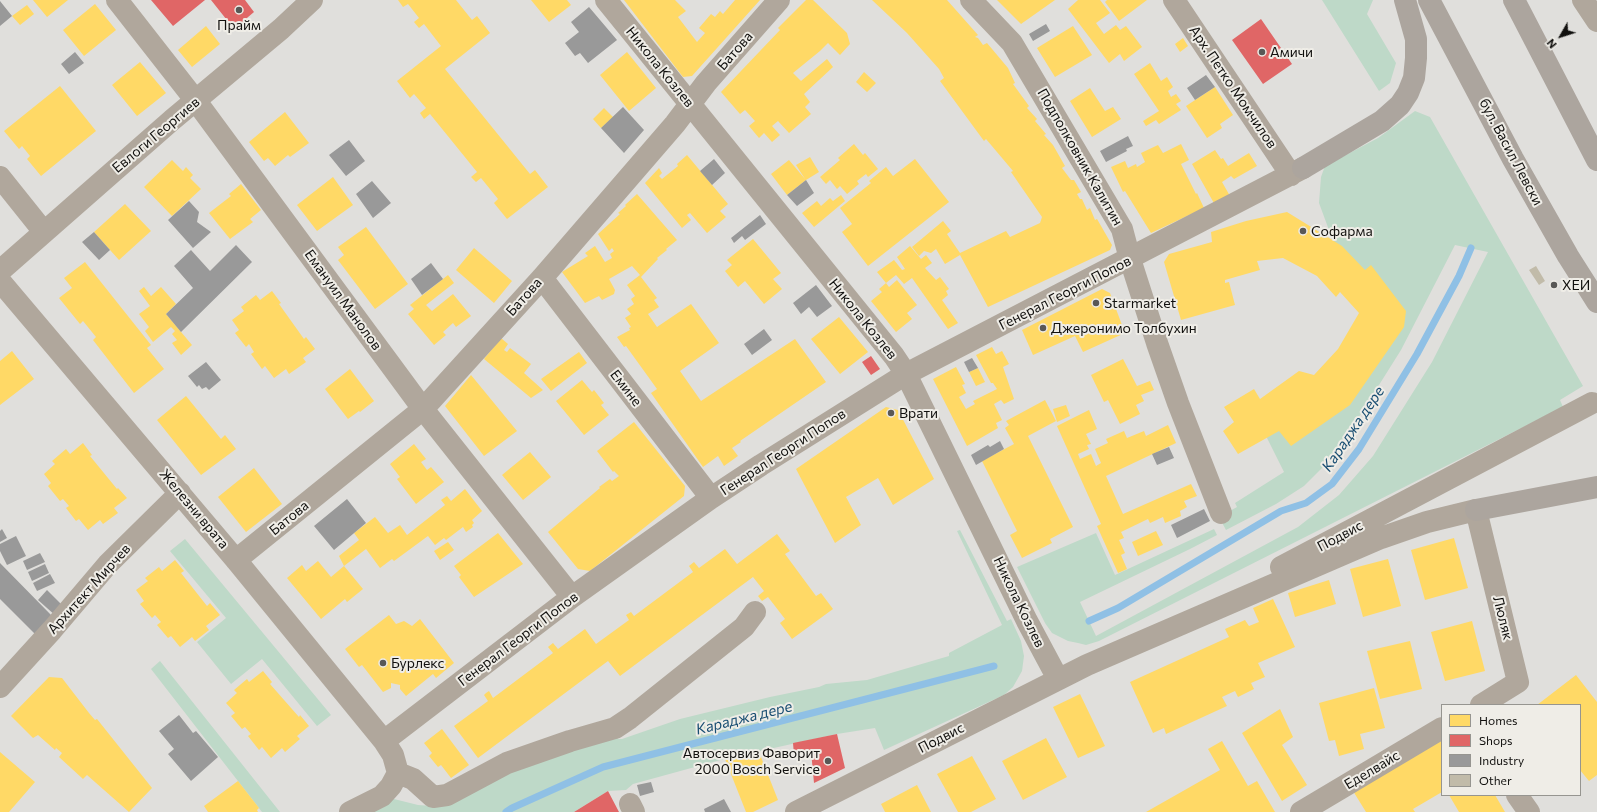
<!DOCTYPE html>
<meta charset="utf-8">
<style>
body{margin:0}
#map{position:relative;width:1597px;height:812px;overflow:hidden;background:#e0dfdc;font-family:Commissioner,sans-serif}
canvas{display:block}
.legend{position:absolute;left:1441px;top:704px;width:140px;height:92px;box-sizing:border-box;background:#efede7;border:1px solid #969590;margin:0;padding:5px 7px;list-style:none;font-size:12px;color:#11100e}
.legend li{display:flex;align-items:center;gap:8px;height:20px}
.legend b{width:20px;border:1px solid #969590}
.north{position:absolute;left:1541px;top:16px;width:40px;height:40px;-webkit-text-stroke:3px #efede7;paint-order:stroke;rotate:231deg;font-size:11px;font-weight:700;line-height:16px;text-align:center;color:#11100e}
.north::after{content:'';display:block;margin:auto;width:14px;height:18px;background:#11100e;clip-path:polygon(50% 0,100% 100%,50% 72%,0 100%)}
</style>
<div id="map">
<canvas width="1597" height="812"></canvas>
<ul class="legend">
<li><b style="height:11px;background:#ffd966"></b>Homes</li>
<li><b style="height:11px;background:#e06666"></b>Shops</li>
<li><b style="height:11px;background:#999"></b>Industry</li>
<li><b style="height:11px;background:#c1bba9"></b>Other</li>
</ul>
<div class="north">N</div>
</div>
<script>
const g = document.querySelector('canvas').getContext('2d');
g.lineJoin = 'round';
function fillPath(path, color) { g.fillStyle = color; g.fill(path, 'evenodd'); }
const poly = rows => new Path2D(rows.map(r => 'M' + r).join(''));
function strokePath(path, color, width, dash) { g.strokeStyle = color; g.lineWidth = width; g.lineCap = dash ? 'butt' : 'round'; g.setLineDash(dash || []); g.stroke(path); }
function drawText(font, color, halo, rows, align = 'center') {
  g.font = font + ' Commissioner,sans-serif'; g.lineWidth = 4; g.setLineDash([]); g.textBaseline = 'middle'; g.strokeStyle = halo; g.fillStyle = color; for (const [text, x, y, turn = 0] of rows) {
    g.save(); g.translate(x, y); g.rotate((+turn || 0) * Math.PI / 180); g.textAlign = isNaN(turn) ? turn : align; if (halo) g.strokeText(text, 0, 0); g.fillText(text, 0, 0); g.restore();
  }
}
const green = poly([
 [1322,0,1373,0,1367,14,1396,63,1390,83,1379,91],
 [1415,111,1430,117,1583,386,1560,400,1563,407,1099,641,1086,645,1078,643,1068,641,1052,633,1045,623,1017,567,1096,533,1115,575,1214,529,1217,535,1190,549,1080,602,1096,636,1298,527,1339,495,1373,456,1432,362,1488,252,1455,245,1401,350,1335,455,1304,486,1276,504,1226,530,1219,517,1237,507,1235,503,1284,472,1266,436,1327,380,1375,302,1336,249,1319,203,1321,177,1325,166,1378,138],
 [960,530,1007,621,1011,619,1021,641,1024,656,1022,671,1013,687,1004,695,884,750,875,728,837,734,724,759,633,784,626,790,608,791,574,812,350,812,382,796,418,805,432,806,488,773,615,728,618,739,622,739,680,719,770,697,819,687,826,684,867,680,949,656,949,653,1002,625,957,531],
 [185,539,331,715,317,726,262,659,231,684,197,642,226,618,170,551],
 [160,661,280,812,262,812,151,669]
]);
const homes = poly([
 [33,0,68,0,47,17],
 [398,0,456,0,472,20,477,16,490,33,445,69,530,174,535,170,548,187,507,219,494,203,498,199,481,178,476,182,471,177,477,172,430,114,424,119,420,113,426,108,414,94,410,98,397,81,441,46,424,24,419,28,414,22,419,18,408,4,403,7],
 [531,0,567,0,571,5,549,22],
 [624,0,675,0,686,11,678,17,697,42,705,33,699,28,711,14,715,17,720,11,723,14,735,0,760,0,692,76,683,77],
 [806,0,813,0,847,33,850,44,840,55,828,43,820,51,793,73,801,81,827,59,833,67,804,94,810,102,805,107,811,114,789,133,778,121,772,126,780,135,772,142,764,133,759,138,749,126,755,121,745,110,740,114,721,92,780,30,778,28],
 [872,0,947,0,978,35,975,37,978,38,983,45,987,43,1008,68,1015,83,1013,84,1029,106,1027,108,1037,119,1035,121,1046,134,1044,135,1053,145,1065,166,1062,168,1071,180,1074,180,1081,192,1077,194,1080,199,1082,199,1087,210,1090,208,1095,220,1097,219,1112,245,1110,250,988,307,960,255,945,264,936,249,931,253,924,251,919,256,912,247,943,221,951,231,947,234,960,253,1006,231,1010,237,1040,223,1042,217,1011,172,1013,171,986,139,984,141,940,81,944,78,939,69,907,33],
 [997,0,1055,0,1021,24],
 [1078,0,1100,0,1110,13,1096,23,1104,34,1116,25,1120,30,1126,26,1142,47,1124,61,1120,54,1109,63,1068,9],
 [1107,0,1147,0,1119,21,1105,2],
 [95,4,116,30,84,56,63,30],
 [27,5,34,14,20,25,12,16],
 [206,26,220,44,192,67,178,50],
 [1073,26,1092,55,1055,77,1037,48],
 [1183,38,1188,46,1180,52,1175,44],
 [627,52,656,88,629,111,600,75],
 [140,62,166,93,137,116,112,85],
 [1150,63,1161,81,1167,77,1173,87,1168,91,1171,97,1176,94,1181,101,1176,104,1181,110,1159,124,1156,120,1146,126,1143,121,1159,111,1134,74],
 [864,72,876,83,867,92,856,82],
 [60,86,96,131,41,176,27,159,30,156,22,146,19,149,4,131],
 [1215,87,1233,115,1220,124,1222,128,1207,138,1186,106],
 [1090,88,1105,111,1113,107,1121,119,1092,137,1070,101],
 [604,108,613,117,601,128,593,119],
 [285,112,309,143,290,157,288,155,275,166,268,158,264,161,249,142],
 [854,144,863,155,865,153,878,169,868,177,866,174,857,181,859,184,847,194,840,186,837,189,830,180,826,184,820,177,840,160,838,158],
 [1181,144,1189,160,1181,164,1196,194,1197,193,1204,208,1151,233,1125,191,1123,192,1111,167,1125,161,1128,168,1136,164,1137,167,1145,162,1141,153,1158,145,1163,153],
 [1215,150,1221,159,1223,158,1228,166,1249,153,1257,166,1234,179,1231,176,1222,182,1230,196,1215,205,1192,164],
 [687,155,728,204,720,211,726,217,707,233,690,213,687,215,691,220,682,228,645,183,659,168,662,173,659,176,662,179,678,166,677,164],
 [810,157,819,172,806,180,787,195,771,174,789,160,805,179,796,165],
 [915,159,949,202,868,266,842,232,852,224,840,208,871,183,869,181,886,167,893,176],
 [172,160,183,171,186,167,193,175,190,178,201,189,172,216,144,187],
 [333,177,353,205,317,231,297,205],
 [241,184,261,210,250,219,253,222,230,239,209,213,231,196,229,194],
 [637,194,677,240,666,249,667,250,657,258,658,259,641,277,657,298,654,300,659,307,648,314,657,327,691,304,719,343,680,371,701,401,795,339,826,382,740,441,741,442,732,448,738,456,724,466,718,456,703,467,651,393,657,389,626,346,624,347,617,337,630,330,629,328,631,327,625,318,631,314,627,309,634,304,631,299,635,296,627,285,640,275,632,266,609,279,615,290,614,294,602,300,599,296,585,303,562,272,588,256,585,253,595,246,605,262,612,258,610,254,614,251,612,248,609,251,598,234,620,214,618,213,626,206,625,205],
 [841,195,845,201,814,227,802,213,817,201,821,206,830,198,833,201],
 [125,204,151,231,119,260,94,232],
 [1287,212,1342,246,1365,270,1371,265,1406,311,1404,327,1350,405,1291,446,1279,431,1238,454,1223,431,1234,422,1224,407,1254,389,1260,399,1299,371,1314,375,1338,349,1359,313,1340,292,1336,297,1317,276,1283,258,1257,261,1260,270,1225,280,1225,283,1229,282,1235,305,1181,320,1164,262,1169,254,1212,242,1211,232,1246,221],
 [366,227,408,284,375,309,338,260,344,255,338,247],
 [753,239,781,273,773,279,782,289,764,304,745,281,738,287,725,271,732,265,727,260],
 [910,246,921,259,926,255,932,263,925,268,936,280,940,277,949,289,946,291,948,295,942,300,958,323,948,329,912,278,904,284,896,275,886,283,877,272,894,260,902,270,905,269,897,257],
 [474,248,512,281,494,303,456,270],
 [85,262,151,345,147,348,164,369,134,393,93,340,96,337,83,321,80,324,59,298,72,288,64,278],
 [448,275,454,283,426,305,432,311,453,294,471,316,456,327,453,323,443,332,446,335,434,345,408,314,414,309,410,305],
 [897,280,917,305,907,313,912,319,896,332,871,301,882,292,879,289,886,283,889,287],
 [144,287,151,296,161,287,176,304,166,314,192,345,181,355,172,343,177,340,172,334,175,331,171,327,153,342,145,331,149,327,139,314,150,306,139,291],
 [1102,289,1110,293,1125,333,1083,352,1075,336,1033,355,1022,330],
 [272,291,281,303,279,304,304,339,306,337,315,349,303,358,306,362,289,374,286,369,274,378,265,366,262,369,251,354,254,352,249,344,246,347,235,333,239,330,232,320,244,311,241,307,256,295,260,300],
 [839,317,868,352,840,374,811,339],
 [501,338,508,344,504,350,507,352,510,348,531,364,524,373,543,390,531,398,484,359],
 [992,347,996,354,1002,351,1009,364,1003,367,1014,399,1004,404,1001,400,994,404,1002,420,996,423,998,428,967,446,933,379,956,367,965,384,962,385,966,393,959,397,966,409,975,404,973,401,997,389,993,383,991,383,976,355],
 [12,351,34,379,0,405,0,361],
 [579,352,587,363,551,391,541,379],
 [1123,359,1137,386,1150,381,1154,390,1141,395,1144,401,1136,405,1140,414,1120,424,1108,400,1104,402,1091,375],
 [978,368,985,382,976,386,969,372],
 [350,369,374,401,360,412,359,411,348,419,325,389],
 [471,375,517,431,484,456,445,406],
 [582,380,592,392,594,390,604,403,601,405,609,415,584,435,556,401],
 [186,396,221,439,225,435,236,449,201,475,157,420],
 [1045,400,1056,421,1028,436,1073,527,1050,539,1052,543,1022,558,1010,535,1017,531,982,461,1014,444,1005,428,1009,425,1006,421],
 [1066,405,1070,416,1057,422,1053,409],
 [886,407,898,410,934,479,893,505,878,478,846,497,861,525,835,543,796,469],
 [1089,410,1097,429,1086,434,1091,444,1087,445,1089,449,1078,454,1080,459,1091,454,1096,466,1101,463,1095,449,1108,443,1106,439,1124,431,1127,438,1144,431,1146,436,1168,425,1176,443,1106,476,1123,514,1191,484,1197,496,1184,501,1187,507,1180,511,1181,516,1165,523,1163,517,1150,523,1148,519,1121,532,1124,538,1119,540,1125,553,1121,555,1127,569,1118,573,1097,526,1101,524,1057,426],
 [634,422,685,486,684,496,590,571,578,569,548,532,600,488,599,487,610,479,612,481,619,476,614,471,613,472,597,451],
 [83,443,92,455,90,456,117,489,118,488,127,498,114,508,118,513,103,524,100,520,88,530,79,519,76,521,66,508,69,506,63,499,60,501,48,486,51,483,44,474,55,464,52,461,66,449,70,454],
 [414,444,426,459,421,462,427,470,431,467,444,482,416,504,397,479,400,477,390,464],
 [530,452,551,477,523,500,502,475],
 [254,468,282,504,246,532,218,497],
 [465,489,482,511,472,520,474,523,472,525,473,527,466,532,463,527,446,540,444,538,435,545,428,536,394,561,392,559,380,568,366,549,344,566,339,556,359,540,354,533,375,517,388,533,400,525,407,535,445,505,441,500,447,496,451,501],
 [1156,531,1163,545,1138,556,1132,542],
 [498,533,523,564,474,597,459,577,461,575,454,566],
 [777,534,790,551,785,554,816,596,821,593,833,609,792,639,780,623,785,619,768,597,762,601,758,596,764,591,753,577,620,676,608,661,478,758,454,726,488,701,484,695,486,693,489,691,493,698,553,653,548,647,553,643,558,649,585,629,596,644,629,620,626,615,631,612,634,616,693,572,689,566,694,562,699,568,725,549,737,564],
 [1454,538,1468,588,1425,600,1411,550],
 [448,542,454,550,440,560,434,551],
 [1388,559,1401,606,1363,617,1350,569],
 [175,560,184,571,181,573,207,606,210,603,220,615,206,626,209,630,195,641,192,637,180,647,171,636,168,638,157,625,161,622,155,615,152,618,140,604,144,601,136,590,148,581,145,578,159,567,162,571],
 [318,561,331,577,344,566,363,589,347,602,345,599,321,619,287,578,302,565,306,571],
 [1329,580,1336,604,1295,617,1288,593],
 [1273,599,1295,647,1258,663,1265,677,1251,683,1254,689,1238,697,1235,691,1222,697,1227,706,1166,734,1164,728,1153,733,1130,682,1229,637,1225,629,1245,620,1249,626,1259,622,1253,608],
 [389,615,396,624,404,621,412,626,420,619,454,663,436,678,433,674,406,696,400,689,400,685,391,683,391,688,383,692,362,665,359,667,345,649],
 [1472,621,1485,671,1445,681,1431,632],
 [1410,641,1422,689,1380,699,1367,651],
 [263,671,272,682,270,684,299,717,300,715,309,726,297,736,300,739,285,752,282,748,271,758,262,747,259,750,248,736,251,734,245,727,242,729,231,716,235,713,226,703,237,693,234,690,247,679,249,682],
 [1576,675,1597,702,1597,775,1589,781,1580,770,1580,705,1537,705],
 [49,677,62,678,89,713,95,720,97,719,152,788,129,812,87,775,83,779,59,757,62,753,56,748,55,750,38,735,33,738,11,716],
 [1374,688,1385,728,1360,734,1364,749,1339,756,1335,740,1329,741,1319,703],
 [1080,694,1105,746,1078,758,1053,707],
 [1280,709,1293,737,1282,745,1307,785,1282,801,1242,733],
 [442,729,469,765,451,778,441,765,438,767,429,756,432,753,424,743],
 [1442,736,1442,792,1413,809,1415,812,1366,812,1353,791],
 [1046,738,1067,777,1023,800,1002,761],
 [1222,741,1248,786,1257,781,1275,812,1146,812,1220,770,1208,749],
 [0,752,35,782,9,812,0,812],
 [759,752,778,800,753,812,746,812,725,759],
 [972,756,996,799,971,812,958,812,937,774],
 [238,781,259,808,257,810,258,812,208,812,204,806],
 [917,785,931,812,885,812,881,804],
 [1449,795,1495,795,1505,812,1459,812]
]);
const shops = poly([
 [151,0,205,0,173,26],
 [211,0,245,0,254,12,234,29],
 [1261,19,1292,64,1263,84,1232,40],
 [871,356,880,369,871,375,862,362],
 [837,734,845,768,814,783,811,751,794,755,793,743],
 [608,791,619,812,574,812]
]);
const industry = poly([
 [0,1,12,16,0,26],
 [589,7,617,40,588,63,580,53,575,56,565,43,579,32,571,22],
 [1046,24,1050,31,1033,41,1029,34],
 [75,52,84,63,69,74,61,64],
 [1206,75,1215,87,1195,100,1187,88],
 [623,107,644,130,624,153,601,128],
 [1128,136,1133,146,1126,149,1127,151,1106,162,1100,151],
 [349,140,365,161,346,176,329,155],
 [714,159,725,173,712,185,700,171],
 [806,180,814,193,797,206,787,195],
 [372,181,391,203,373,218,356,194],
 [189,201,199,212,197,222,211,232,193,248,168,220],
 [760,215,766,224,745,240,742,236,734,243,731,238],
 [94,232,110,250,99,260,82,242],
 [236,245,252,262,181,332,166,314,193,288,174,266,191,250,210,271],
 [431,263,443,279,422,295,411,279],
 [816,285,832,306,817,317,809,307,801,314,793,303],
 [764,329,772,340,752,355,744,344],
 [972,358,978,368,969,372,964,362],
 [206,362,221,380,209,390,206,387,202,389,199,385,197,387,188,376],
 [1000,441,1004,449,976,465,971,455,988,445,990,447],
 [1169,447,1174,458,1157,465,1152,454],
 [347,499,366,523,334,550,314,526],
 [1204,509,1210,521,1177,538,1171,525],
 [2,529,7,538,0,542,0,531],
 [16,536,26,556,7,565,0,551,0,544],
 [40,553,45,562,27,570,23,561],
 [0,563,52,616,35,634,0,599],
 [45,564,49,573,32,581,28,572],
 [50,574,55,583,37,591,33,583],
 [47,590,64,607,56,616,38,600],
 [179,715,193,733,196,731,218,757,191,781,168,754,174,749,159,731],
 [651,782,654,792,640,796,637,785],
 [724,799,731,812,705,812,704,809]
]);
const stream = poly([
 [1089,621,1118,608,1281,511,1306,503,1332,484,1359,449,1417,354,1459,276,1471,248],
 [506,812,512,808,603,767,994,666]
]);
const building = poly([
 [1536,266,1545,281,1539,285,1529,270]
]);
const minor = poly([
 [117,0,196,101,423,409,572,597],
 [606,0,894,356,906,374,1027,621,1058,679],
 [971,0,1012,43,1122,229,1130,259,1157,343,1178,403,1221,513],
 [1174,0,1291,175],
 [1583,0,1597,21],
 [0,177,44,232],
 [0,271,172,120,281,29,312,0],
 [542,278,711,498],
 [0,281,236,560,384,741],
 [236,560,423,409,542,278,675,124,706,83,779,0],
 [1281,567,1592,403],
 [0,687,52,630,108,564,180,493],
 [398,773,413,779,433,797,447,795,507,763,570,741,615,728,630,718,744,627,755,612],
 [1517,795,1529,812],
 [630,804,634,812],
 [350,812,382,796,391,786,398,773,393,755,384,741,572,597,711,498,761,465,906,374,1303,168],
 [796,812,1087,665,1381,538,1427,522,1476,510,1518,682,1481,705],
 [1301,812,1442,728]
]);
const highway = poly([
 [1429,0,1513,159,1568,256,1597,302],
 [1514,0,1597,160],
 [1303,168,1382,121,1400,105,1408,93,1414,78,1416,58,1416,39,1405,0],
 [1476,510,1597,487]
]);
const markers = [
 [239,10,4,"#595856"],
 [1262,52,4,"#595856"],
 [1303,231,4,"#595856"],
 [1554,285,4,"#595856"],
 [1096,303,4,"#595856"],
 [1043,328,4,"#595856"],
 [891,413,4,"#595856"],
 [383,663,4,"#595856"],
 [828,761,4,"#595856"]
];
const poiNames = [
 ["Прайм",239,25,"center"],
 ["Амичи",1270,52],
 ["Софарма",1311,231],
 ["ХЕИ",1562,285],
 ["Starmarket",1104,303],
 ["Джеронимо Толбухин",1051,328],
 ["Врати",899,413],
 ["Бурлекс",391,663],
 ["Автосервиз Фаворит",820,753,"right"],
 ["2000 Bosch Service",820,769,"right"]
];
const streetNames = [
 ["Батова",735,51,-49],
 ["Никола Козлев",660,67,51],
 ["Арх. Петко Момчилов",1233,87,56],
 ["Евлоги Георгиев",156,135,-40],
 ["бул. Васил Левски",1511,152,62],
 ["Подполковник Калитин",1080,157,60],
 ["Генерал Георги Попов",1065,293,-27],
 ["Батова",524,297,-48],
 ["Емануил Манолов",343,300,54],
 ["Никола Козлев",863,319,51],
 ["Емине",626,388,52],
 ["Генерал Георги Попов",783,452,-33],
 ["Железни врата",194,509,50],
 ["Батова",289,518,-39],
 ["Подвис",1340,536,-28],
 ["Архитект Мирчев",89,589,-48],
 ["Никола Козлев",1019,602,64],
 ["Люляк",1503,618,76],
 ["Генерал Георги Попов",518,639,-37],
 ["Подвис",941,738,-27],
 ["Еделвайс",1372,770,-31]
];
const waterNames = [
 ["Караджа дере",1353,429,-56],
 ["Караджа дере",744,718,-14]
];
fillPath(green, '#bed9c8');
fillPath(homes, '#ffd966');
fillPath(shops, '#e06666');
fillPath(industry, '#999');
strokePath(stream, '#8fc0e5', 7);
fillPath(building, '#c1bba9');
strokePath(minor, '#b0a79c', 22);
strokePath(highway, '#aca59e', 22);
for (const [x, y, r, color] of markers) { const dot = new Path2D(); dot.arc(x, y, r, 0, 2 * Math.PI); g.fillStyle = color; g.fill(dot); strokePath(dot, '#efede7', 1.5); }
drawText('14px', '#11100e', '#efede7', poiNames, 'left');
drawText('14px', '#11100e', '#efede7', streetNames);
drawText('italic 15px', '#194e72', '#efede7', waterNames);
</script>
